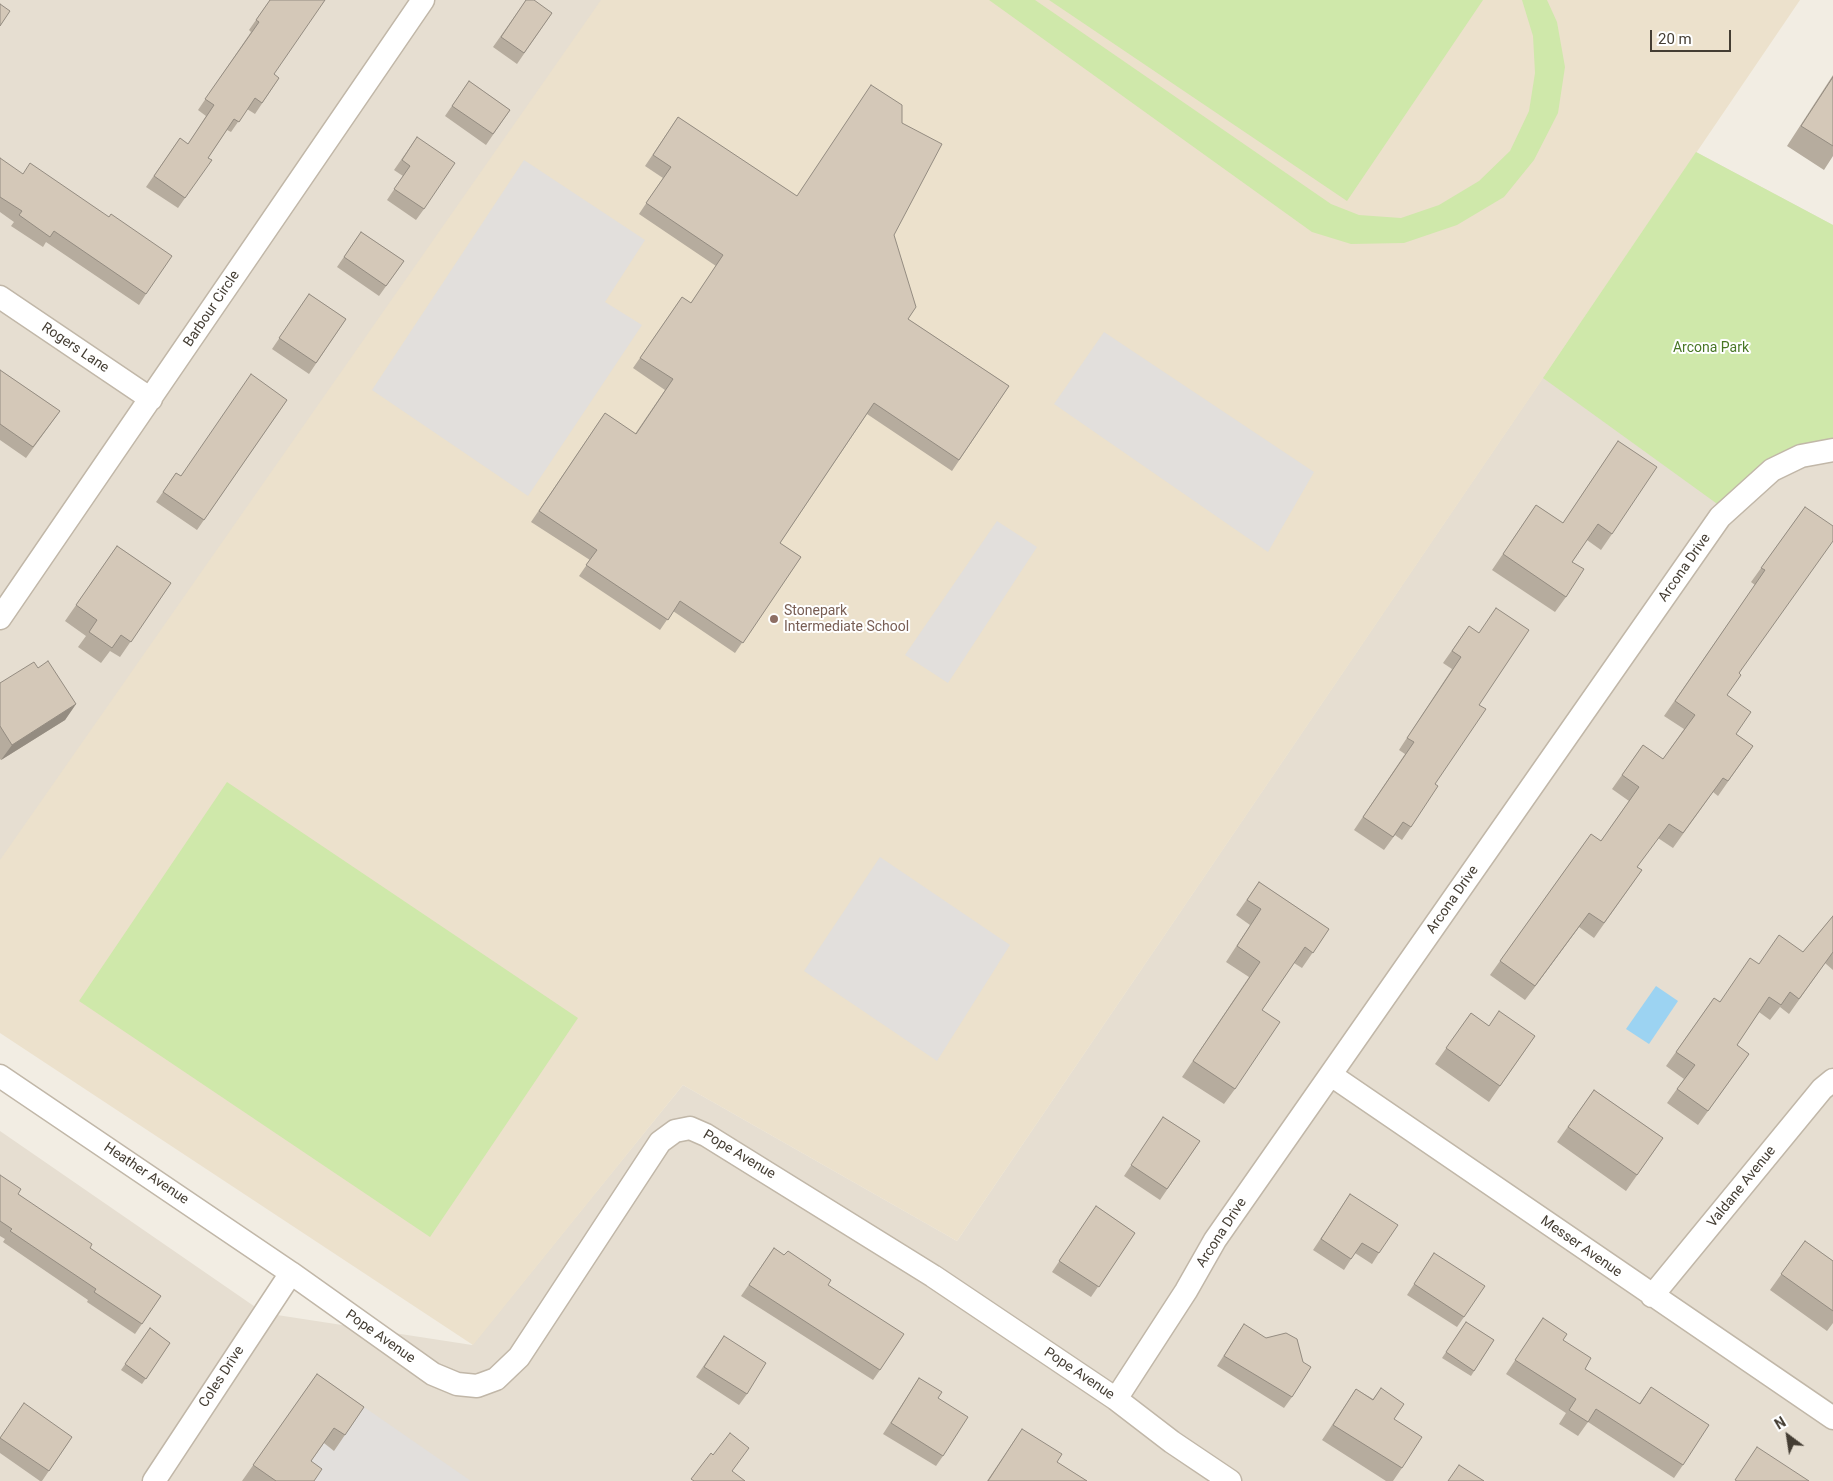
<!DOCTYPE html>
<style>
body{margin:0}
#map{position:relative;width:1833px;height:1481px;overflow:hidden;background:#f2ede3;font-family:Roboto,sans-serif}
canvas{display:block}
.north{position:absolute;left:1763px;top:1411px;width:50px;height:50px;-webkit-text-stroke:4px #fff;paint-order:stroke;rotate:329deg;font-size:14px;font-weight:700;line-height:20px;text-align:center;color:#443d33}
.north::after{content:'';display:block;margin:auto;width:18px;height:22px;background:#443d33;clip-path:polygon(50% 0,100% 100%,50% 72%,0 100%)}
.scale{position:absolute;left:1650px;top:30px;width:81px;height:22px;box-sizing:border-box;border:2px solid #443d33;border-top:0;padding-left:6px;font-size:15px;line-height:18px;white-space:nowrap;color:#443d33;-webkit-text-stroke:4px #fff;paint-order:stroke}
</style>
<div id="map">
<canvas width="1833" height="1481"></canvas>
<div class="north">N</div>
<div class="scale">20 m</div>
</div>
<script>
const g = document.querySelector('canvas').getContext('2d');
g.lineJoin = 'round';
function fillPath(path, color) { g.fillStyle = color; g.fill(path, 'evenodd'); }
const poly = rows => new Path2D(rows.map(r => 'M' + r).join(''));
function strokePath(path, color, width, dash) { g.strokeStyle = color; g.lineWidth = width; g.lineCap = dash ? 'butt' : 'round'; g.setLineDash(dash || []); g.stroke(path); }
function drawText(font, color, halo, rows, align = 'center') {
  g.font = font + ' Roboto,sans-serif'; g.lineWidth = 4; g.setLineDash([]); g.textBaseline = 'middle'; g.strokeStyle = halo; g.fillStyle = color; for (const [text, x, y, turn = 0] of rows) {
    g.save(); g.translate(x, y); g.rotate((+turn || 0) * Math.PI / 180); g.textAlign = isNaN(turn) ? turn : align; if (halo) g.strokeText(text, 0, 0); g.fillText(text, 0, 0); g.restore();
  }
}
const residential = poly([
 [0,0,605,0,0,874],
 [1696,152,1833,225,1833,1481,0,1481,0,1131,264,1313,472,1345,683,1085,957,1241]
]);
const education = poly([
 [601,0,1800,0,957,1241,683,1085,473,1345,0,1033,0,860]
]);
const green = poly([
 [989,0,1035,0,1331,204,1359,215,1401,218,1439,205,1479,181,1510,151,1529,111,1535,73,1533,36,1522,0,1547,0,1557,22,1565,67,1558,113,1534,160,1504,197,1457,225,1404,243,1351,244,1312,232],
 [1049,0,1483,0,1347,201],
 [1696,152,1833,225,1833,449,1772,470,1727,511,1543,378],
 [227,782,578,1018,430,1237,79,1001]
]);
const parking = poly([
 [524,160,645,240,605,302,642,325,528,496,372,390],
 [1104,332,1314,472,1268,552,1054,404],
 [997,521,1037,547,948,683,905,655],
 [880,857,1010,945,937,1061,804,971],
 [364,1407,471,1481,306,1481,300,1477,324,1443,334,1450]
]);
const water = poly([
 [1656,986,1678,1001,1649,1044,1626,1029]
]);
const minor = poly([
 [0,297,151,399],
 [0,618,423,0],
 [1331,1075,1833,1418],
 [0,1076,291,1273,433,1374,457,1384,477,1386,496,1379,519,1357,660,1142,675,1131,690,1128,706,1135,933,1276,1116,1399,1172,1442,1230,1481],
 [1652,1296,1822,1089,1833,1080],
 [1116,1399,1186,1291,1215,1240,1720,517,1772,470,1801,456,1833,450],
 [154,1481,291,1273]
]);
const wall = poly([
 [270,0,274,74,279,78,255,114,247,109,231,132,227,130,208,158,185,198,178,208,146,187,180,138,188,144,206,116,198,110,251,32,249,30],
 [526,0,552,13,517,64,493,47],
 [1833,75,1833,156,1824,170,1787,146],
 [469,81,510,110,486,145,445,116],
 [678,117,796,196,894,235,908,319,1009,386,952,471,867,414,780,543,801,557,735,653,673,611,660,630,579,576,590,560,531,522,605,413,635,434,665,390,633,368,682,297,691,303,716,266,639,214,663,178,645,166],
 [417,137,424,209,416,220,387,200,403,176,394,170],
 [0,158,146,294,139,305,46,242,43,247,11,226,14,222,0,212],
 [361,232,404,261,379,296,337,267],
 [309,294,346,319,309,374,272,349],
 [0,370,60,411,26,458,0,440],
 [287,400,197,530,156,502,176,473,181,476],
 [1618,441,1612,534,1601,550,1587,540,1572,562,1566,597,1555,612,1492,570,1536,505,1563,523],
 [1805,507,1739,673,1727,695,1736,734,1753,746,1718,796,1713,792,1673,848,1658,838,1637,867,1642,870,1594,938,1579,927,1525,1000,1490,975,1591,834,1601,841,1629,801,1612,789,1643,745,1663,759,1684,729,1664,716,1755,585,1751,582],
 [117,546,171,583,120,657,110,651,101,663,78,647,86,636,65,621],
 [1469,626,1479,705,1411,827,1402,840,1395,835,1384,850,1354,830,1405,754,1399,750,1452,669,1443,663],
 [0,683,76,704,65,720,1,760,0,759],
 [1259,882,1329,929,1302,968,1294,963,1262,1010,1235,1089,1224,1104,1182,1077,1249,977,1226,962,1250,925,1236,915],
 [1833,916,1833,970,1825,963,1789,1014,1780,1007,1770,1020,1759,1012,1737,1045,1749,1054,1698,1125,1667,1103,1684,1079,1666,1066,1714,998,1720,1002,1759,964,1803,952],
 [1471,1013,1488,1026,1535,1036,1489,1102,1435,1064],
 [1594,1090,1663,1138,1626,1191,1557,1142],
 [1163,1117,1200,1141,1160,1200,1124,1176],
 [0,1175,18,1194,90,1248,161,1296,135,1334,87,1302,88,1300,3,1242,5,1239,0,1236],
 [1350,1194,1379,1253,1372,1264,1355,1253,1344,1270,1313,1250],
 [1096,1206,1135,1233,1091,1297,1052,1272],
 [1805,1241,1833,1261,1833,1323,1827,1331,1770,1290],
 [774,1248,828,1285,880,1370,873,1380,741,1296],
 [1434,1253,1464,1317,1457,1327,1407,1295],
 [1543,1318,1563,1340,1585,1369,1639,1404,1651,1387,1683,1465,1674,1478,1588,1422,1578,1436,1559,1424,1566,1413,1506,1374],
 [1466,1322,1494,1340,1471,1376,1442,1358],
 [1244,1324,1292,1397,1284,1408,1217,1366],
 [150,1328,170,1343,142,1384,121,1370],
 [724,1336,747,1394,739,1405,696,1377],
 [317,1374,364,1407,334,1451,324,1443,311,1461,314,1481,242,1481],
 [919,1378,938,1398,943,1456,936,1466,883,1434],
 [1381,1388,1394,1419,1402,1468,1393,1481,1386,1481,1322,1440,1356,1389,1373,1399],
 [1022,1429,1057,1462,1087,1481,987,1481],
 [0,1437,72,1437,42,1481,40,1481,0,1453]
]);
const shadedWall = poly([
 [76,704,65,720,1,760,12,745],
 [1589,913,1579,927,1525,1000,1535,986]
]);
const building = poly([
 [270,0,325,0,274,74,279,78,262,103,255,98,239,122,234,119,208,158,212,160,185,198,154,176,180,138,188,144,214,105,205,99,259,22,256,20,270,0],
 [526,0,534,0,552,13,524,53,501,37,526,0],
 [0,4,10,11,0,26,0,4],
 [1833,77,1833,146,1801,126,1833,77],
 [469,81,510,110,493,134,452,106,469,81],
 [871,85,902,105,902,123,942,144,894,235,916,307,908,319,1009,386,959,460,874,403,780,543,801,557,743,643,680,601,668,620,586,565,597,550,539,511,605,413,636,434,673,379,640,358,682,297,691,303,723,255,646,203,671,167,653,155,678,117,797,196,871,85],
 [417,137,455,163,424,209,394,189,410,166,402,160,417,137],
 [0,158,23,174,30,163,109,217,111,214,172,256,146,294,54,231,50,237,19,215,22,211,0,197,0,158],
 [361,232,404,261,386,286,344,257,361,232],
 [309,294,346,319,316,363,279,338,309,294],
 [0,370,60,411,33,447,0,424,0,370],
 [251,374,287,400,204,520,163,492,176,473,181,476,251,374],
 [1618,441,1657,467,1612,534,1598,524,1572,562,1584,569,1566,597,1503,554,1536,505,1563,523,1618,441],
 [1805,507,1833,526,1833,541,1739,673,1741,675,1727,695,1751,712,1736,734,1753,746,1728,781,1723,778,1683,833,1669,824,1637,867,1642,870,1604,923,1589,913,1535,986,1500,961,1591,834,1601,841,1639,787,1622,775,1643,745,1663,759,1695,715,1675,701,1765,570,1761,568,1805,507],
 [117,546,171,583,131,642,121,635,112,648,89,632,97,620,76,605,117,546],
 [1496,608,1529,630,1479,705,1486,709,1435,784,1438,786,1411,827,1403,822,1393,837,1363,817,1414,742,1407,738,1461,657,1452,651,1469,626,1479,633,1496,608],
 [48,661,76,704,12,745,0,726,0,683,34,662,38,668,48,661],
 [1259,882,1329,929,1313,953,1305,947,1262,1010,1280,1022,1235,1089,1193,1061,1260,962,1237,946,1261,909,1247,900,1259,882],
 [1833,916,1833,952,1799,999,1790,992,1781,1005,1769,997,1737,1045,1749,1054,1708,1111,1677,1089,1695,1065,1676,1052,1714,998,1720,1002,1750,958,1759,964,1779,935,1803,952,1833,916],
 [1499,1011,1535,1036,1500,1086,1446,1048,1471,1013,1489,1026,1499,1011],
 [1594,1090,1663,1138,1637,1175,1568,1127,1594,1090],
 [1163,1117,1200,1141,1167,1189,1131,1165,1163,1117],
 [0,1175,21,1189,18,1194,92,1244,90,1248,161,1296,142,1324,94,1292,96,1289,10,1231,12,1229,0,1221,0,1175],
 [1350,1194,1398,1225,1379,1253,1362,1243,1351,1259,1321,1239,1350,1194],
 [1096,1206,1135,1233,1099,1287,1059,1261,1096,1206],
 [1805,1241,1833,1261,1833,1311,1781,1274,1805,1241],
 [774,1248,784,1255,788,1251,831,1280,828,1285,904,1334,880,1370,749,1285,774,1248],
 [1434,1253,1485,1286,1464,1317,1414,1284,1434,1253],
 [1543,1318,1567,1334,1563,1340,1591,1358,1585,1369,1640,1404,1651,1387,1709,1425,1683,1465,1596,1409,1588,1422,1569,1410,1576,1399,1515,1360,1543,1318],
 [1466,1322,1494,1340,1474,1371,1446,1352,1466,1322],
 [1244,1324,1266,1338,1286,1333,1297,1339,1303,1362,1311,1367,1292,1397,1224,1356,1244,1324],
 [150,1328,170,1343,146,1379,125,1364,150,1328],
 [724,1336,766,1363,747,1394,704,1367,724,1336],
 [317,1374,364,1407,345,1435,334,1428,311,1461,322,1469,314,1481,276,1481,253,1465,317,1374],
 [919,1378,942,1392,938,1398,968,1417,943,1456,891,1423,919,1378],
 [1381,1388,1404,1404,1394,1419,1422,1437,1402,1468,1333,1425,1356,1389,1373,1400,1381,1388],
 [24,1403,72,1437,49,1471,0,1438,24,1403],
 [1022,1429,1062,1454,1057,1462,1087,1481,988,1481,1022,1429],
 [730,1433,749,1448,732,1471,745,1481,694,1481,691,1479,711,1453,713,1455,730,1433],
 [1757,1447,1809,1481,1737,1481,1735,1480,1757,1447],
 [1459,1465,1484,1481,1448,1481,1459,1465]
]);
const markers = [
 [774,619,5,"#8d6e63"]
];
const streetNames = [
 ["Barbour Circle",212,309,-56],
 ["Rogers Lane",75,348,34],
 ["Arcona Drive",1685,568,-55],
 ["Arcona Drive",1453,900,-55],
 ["Pope Avenue",739,1155,31],
 ["Heather Avenue",146,1174,34],
 ["Valdane Avenue",1742,1187,-51],
 ["Arcona Drive",1222,1233,-57],
 ["Messer Avenue",1581,1247,35],
 ["Pope Avenue",380,1337,35],
 ["Pope Avenue",1079,1374,34],
 ["Coles Drive",222,1377,-57]
];
const parkNames = [
 ["Arcona Park",1711,348]
];
const educationNames = [
 ["Stonepark",784,611],
 ["Intermediate School",784,627]
];
fillPath(residential, '#e6ded1');
fillPath(education, '#ece1cc');
fillPath(green, '#cfe8aa');
fillPath(parking, '#e2dfdc');
fillPath(water, '#9cd3f2');
strokePath(minor, '#c1b7a8', 25);
strokePath(minor, '#fff', 22);
fillPath(wall, '#b6ac9e');
fillPath(shadedWall, '#948c81');
fillPath(building, '#d4c8b8');
strokePath(building, '#948c81', 1);
for (const [x, y, r, color] of markers) { const dot = new Path2D(); dot.arc(x, y, r, 0, 2 * Math.PI); g.fillStyle = color; g.fill(dot); strokePath(dot, '#fff', 2); }
drawText('14px', '#443d33', '#fff', streetNames);
drawText('14px', '#487725', '#fff', parkNames);
drawText('14px', '#785e54', '#fff', educationNames, 'left');
</script>
